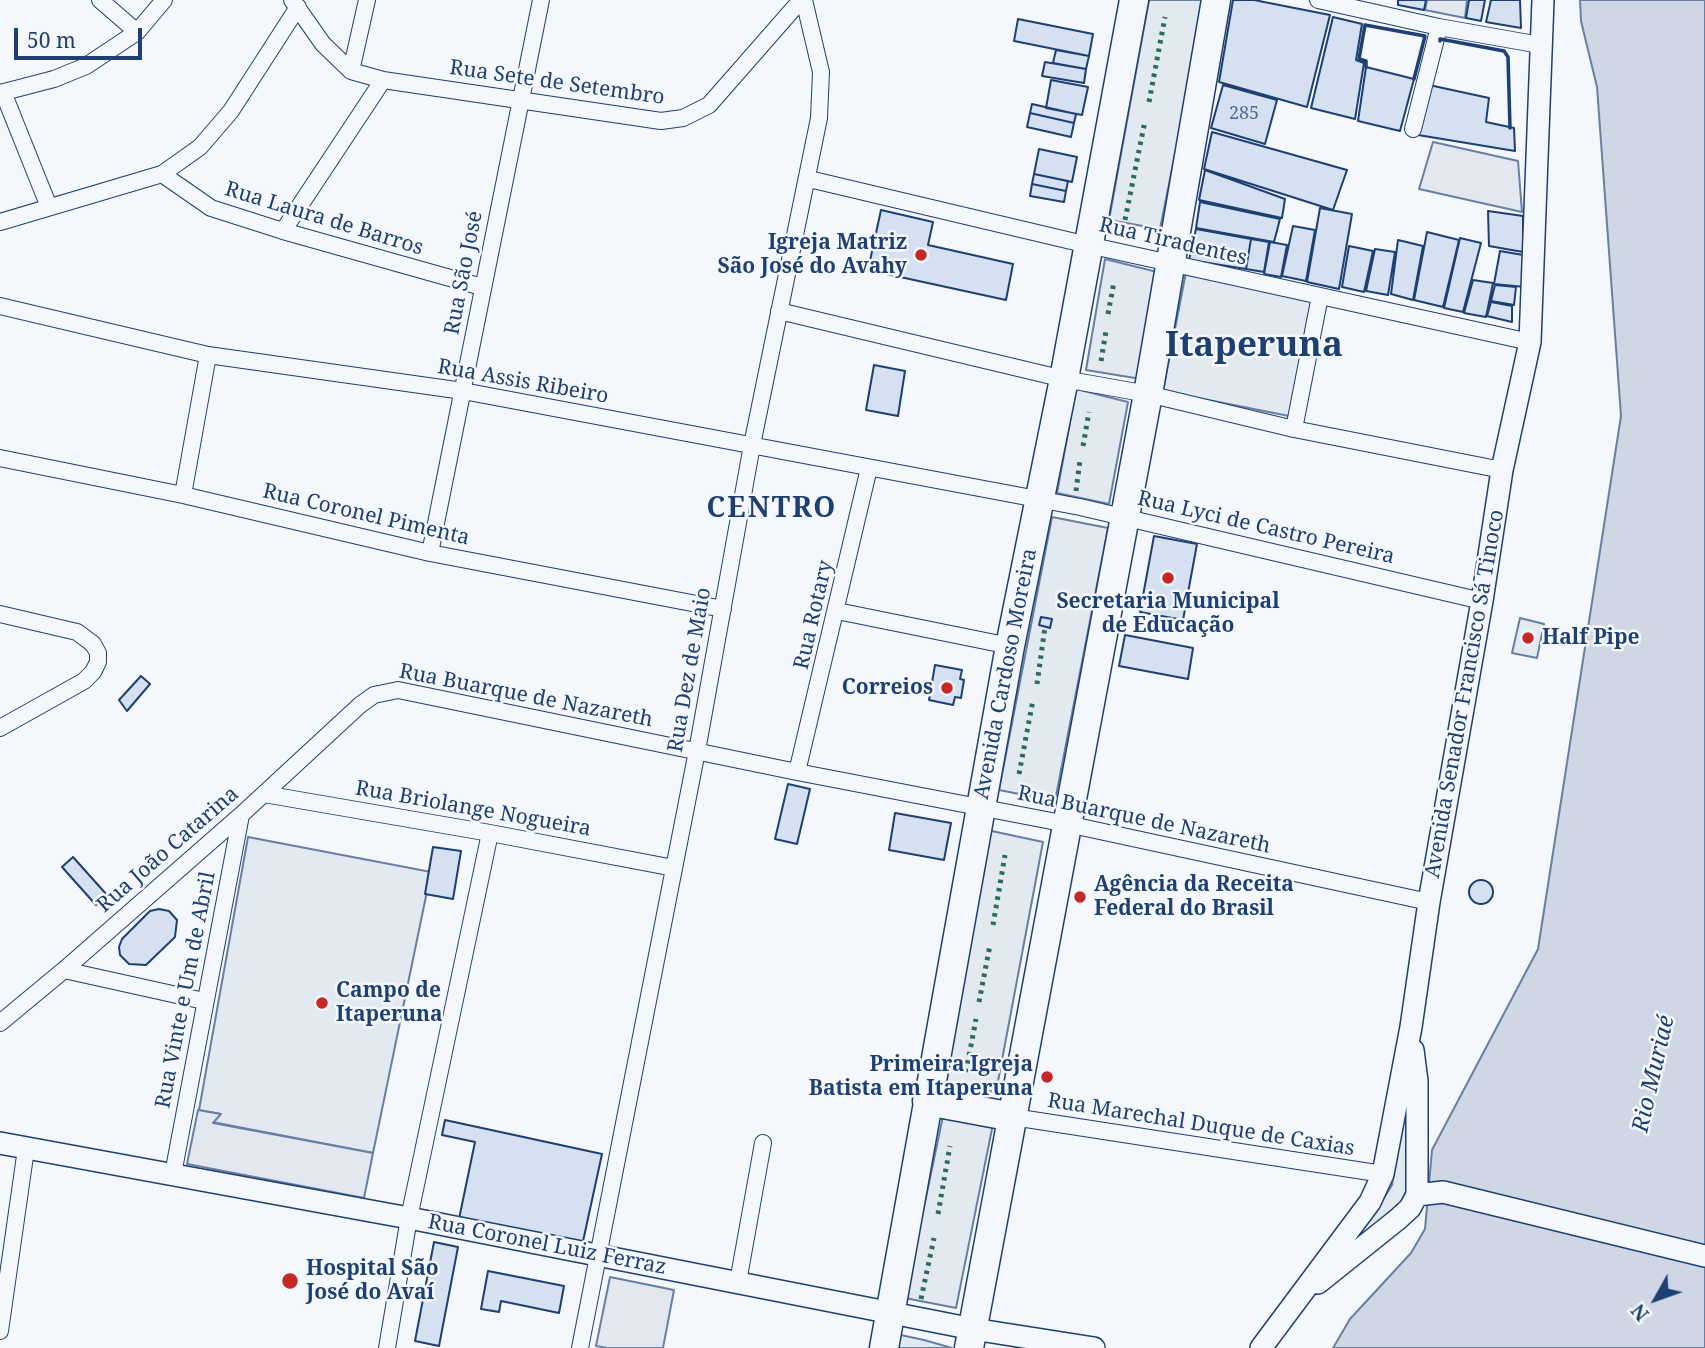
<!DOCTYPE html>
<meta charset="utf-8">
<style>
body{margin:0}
#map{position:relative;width:1705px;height:1348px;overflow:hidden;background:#f4f7fb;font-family:"Noto Serif",serif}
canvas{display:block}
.north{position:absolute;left:1621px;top:1264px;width:70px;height:70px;-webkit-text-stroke:5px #f4f7fb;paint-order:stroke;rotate:230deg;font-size:19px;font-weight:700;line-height:28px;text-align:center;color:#1d3f73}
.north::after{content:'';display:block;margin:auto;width:24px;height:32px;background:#1d3f73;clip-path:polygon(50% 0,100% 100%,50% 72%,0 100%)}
.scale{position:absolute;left:14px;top:28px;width:128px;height:32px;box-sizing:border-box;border:4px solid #1d3f73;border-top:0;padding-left:9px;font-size:21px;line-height:24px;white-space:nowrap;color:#1d3f73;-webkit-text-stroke:5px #f4f7fb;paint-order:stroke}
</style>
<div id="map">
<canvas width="1705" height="1348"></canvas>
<div class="north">N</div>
<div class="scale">50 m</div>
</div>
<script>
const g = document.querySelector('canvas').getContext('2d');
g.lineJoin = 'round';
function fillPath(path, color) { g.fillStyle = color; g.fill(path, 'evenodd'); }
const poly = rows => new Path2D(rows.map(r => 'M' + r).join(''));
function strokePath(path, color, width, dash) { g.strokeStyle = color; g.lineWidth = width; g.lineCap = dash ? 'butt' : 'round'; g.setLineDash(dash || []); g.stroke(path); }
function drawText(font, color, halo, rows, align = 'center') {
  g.font = font + ' "Noto Serif",serif'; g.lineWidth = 5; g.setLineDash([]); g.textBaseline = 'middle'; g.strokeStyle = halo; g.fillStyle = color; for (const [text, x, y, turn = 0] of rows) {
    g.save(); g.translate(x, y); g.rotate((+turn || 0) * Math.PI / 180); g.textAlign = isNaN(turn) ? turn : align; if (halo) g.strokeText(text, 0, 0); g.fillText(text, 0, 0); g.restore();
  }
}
const green = poly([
 [1149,0,1206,0,1160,229,1109,220,1149,0],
 [1105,259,1157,272,1141,379,1086,370,1105,259],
 [1186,272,1312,297,1289,416,1163,391,1186,272],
 [1076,389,1128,402,1109,504,1057,493,1076,389],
 [1052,517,1108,528,1055,801,999,790,1052,517],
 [1520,618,1544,624,1537,658,1512,653,1520,618],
 [987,830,1043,842,996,1092,941,1084,987,830],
 [248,837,431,872,373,1153,212,1122,220,1114,199,1110,248,837],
 [1406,1092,1408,1183,1406,1192,1401,1202,1334,1261,1376,1211,1392,1185,1406,1092],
 [943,1116,993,1124,956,1308,905,1298,943,1116],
 [896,1334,924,1340,952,1348,893,1348,896,1334]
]);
const parking = poly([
 [1427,0,1467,0,1465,18,1425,10,1427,0],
 [1433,142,1518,161,1522,212,1419,189,1433,142],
 [198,1110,221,1114,213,1123,373,1153,364,1198,187,1164,198,1110],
 [610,1277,674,1290,663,1348,607,1348,596,1346,610,1277]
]);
const water = poly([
 [1580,0,1705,0,1705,1348,1333,1348,1350,1319,1411,1253,1425,1229,1432,1150,1538,949,1621,416,1597,87,1581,21,1580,0]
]);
const building = poly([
 [1233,0,1254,0,1330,15,1307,107,1219,82,1233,0],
 [1398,0,1426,0,1424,10,1398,5,1398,0],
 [1469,0,1485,0,1481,21,1466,18,1469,0],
 [1491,0,1520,0,1521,28,1486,22,1491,0],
 [1333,17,1362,24,1356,60,1364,63,1355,119,1311,108,1333,17],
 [1018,19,1093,34,1089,56,1014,41,1018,19],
 [1056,50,1089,56,1086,69,1053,63,1056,50],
 [1045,62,1086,69,1084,83,1042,76,1045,62],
 [1366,67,1414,79,1400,131,1358,121,1366,67],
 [1051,80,1088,87,1082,115,1046,108,1051,80],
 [1223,85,1277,100,1265,144,1211,128,1223,85],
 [1429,85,1489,98,1486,122,1514,128,1515,151,1418,135,1429,85],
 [1032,104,1076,114,1074,123,1030,113,1032,104],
 [1030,113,1074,123,1071,137,1027,127,1030,113],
 [1212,132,1347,170,1333,210,1204,169,1212,132],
 [1039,149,1077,157,1072,182,1034,174,1039,149],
 [1205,170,1285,199,1282,218,1199,200,1205,170],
 [1034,174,1068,181,1066,191,1032,184,1034,174],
 [1032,184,1066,191,1064,202,1030,196,1032,184],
 [1200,202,1280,219,1274,242,1196,228,1200,202],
 [1320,208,1352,214,1339,289,1307,282,1320,208],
 [881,210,933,222,928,245,1013,264,1006,300,868,270,881,210],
 [1488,211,1523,216,1523,252,1489,246,1488,211],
 [1293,226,1315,230,1306,281,1282,276,1293,226],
 [1196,229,1251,239,1246,269,1189,260,1196,229],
 [1427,232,1459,240,1443,307,1414,300,1427,232],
 [1460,238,1481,243,1463,312,1444,308,1460,238],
 [1251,239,1269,242,1264,272,1246,269,1251,239],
 [1398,240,1423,246,1413,300,1391,294,1398,240],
 [1270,242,1287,245,1281,277,1264,274,1270,242],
 [1349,246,1373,251,1364,292,1342,287,1349,246],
 [1375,249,1395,252,1388,295,1366,291,1375,249],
 [1500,251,1523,255,1525,287,1494,284,1500,251],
 [1473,280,1493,283,1486,317,1464,313,1473,280],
 [1495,285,1516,287,1514,305,1491,301,1495,285],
 [1491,302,1512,306,1512,322,1487,316,1491,302],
 [874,365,905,371,898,416,866,410,874,365],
 [1154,536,1197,544,1183,620,1140,612,1154,536],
 [1041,617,1052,619,1050,628,1039,625,1041,617],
 [1125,635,1193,648,1188,679,1119,666,1125,635],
 [935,665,962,670,960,679,964,680,961,698,955,697,953,705,929,700,935,665],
 [141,676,150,684,127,711,119,700,141,676],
 [788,784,810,789,797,844,775,839,788,784],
 [895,813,951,823,944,860,889,850,895,813],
 [433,847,461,851,453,899,425,894,433,847],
 [73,857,107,895,96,905,62,867,73,857],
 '1469 892a12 12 0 1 1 24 0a12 12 0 1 1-24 0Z',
 [159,909,169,911,177,920,175,937,146,965,129,964,120,955,119,947,122,939,150,911,159,909],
 [445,1120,602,1154,582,1246,459,1219,475,1142,442,1135,445,1120],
 [434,1242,458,1247,439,1346,415,1341,434,1242],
 [488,1271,564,1286,559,1313,501,1301,499,1312,481,1309,488,1271]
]);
const street = poly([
 [100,0,137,32],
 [292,0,323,44,351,71,383,80,661,121,683,118,709,105,801,0],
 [1318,0,1439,27,1540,45],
 [351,71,367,0],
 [3,92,49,207],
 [0,93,54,79,86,66,137,32,164,0],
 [1413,129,1439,27],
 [162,174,211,208,283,231,482,287],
 [809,179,1088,245,1530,342],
 [0,222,162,174,200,147,231,111,298,7],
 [283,231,383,80],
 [0,306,208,355,463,391,1080,507,1482,601],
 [779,311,1064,379,1148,394,1294,429,1502,470],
 [1294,429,1320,296],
 [0,458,183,495,430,553,723,609],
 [183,495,208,355],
 [430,553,541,0],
 [837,611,1010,646],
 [0,614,77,632,93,644,98,653,98,662,93,672,84,681,0,728],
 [797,772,869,468],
 [264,794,490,833,674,868],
 [64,970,204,1001],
 [0,1023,64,970,241,815,360,705,374,695,398,690,797,772,1067,824,1429,902],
 [1013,1117,1383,1174],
 [173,1174,241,815],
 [738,1282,763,1143],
 [0,1331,26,1149],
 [387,1348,409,1218,490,833],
 [580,1348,697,751,752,445,819,118,821,72,804,0]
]);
const secondary = poly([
 [0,1143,409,1218,973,1329,1094,1348],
 [1417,1195,1443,1192,1705,1256],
 [1318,1283,1398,1219,1410,1208,1417,1195,1417,1081,1413,1050],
 [1261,1348,1370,1202,1383,1174,1411,1027,1429,902,1482,601,1502,470,1530,342,1543,0]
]);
const highway = poly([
 [927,1101,1013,1117],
 [884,1348,1010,646,1064,379,1134,0],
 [969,1348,1148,394,1216,0]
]);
const hedge = poly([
 [1149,102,1165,17],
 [1125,220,1145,121],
 [1108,314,1114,282],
 [1101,361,1106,331],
 [1083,446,1089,412],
 [1076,491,1080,460],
 [1037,684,1045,627],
 [1019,774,1033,700],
 [993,925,1005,855],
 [979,1002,990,945],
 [966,1072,976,1019],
 [938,1214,950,1146],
 [921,1299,934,1238]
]);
const wall = poly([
 [1440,41,1440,39,1504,51,1508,57,1510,128],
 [1366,67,1366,61,1359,59,1365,25,1425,36,1414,79]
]);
const markers = [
 [921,255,7,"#c62828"],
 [1168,578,7,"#c62828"],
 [1528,638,7,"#c62828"],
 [947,688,7,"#c62828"],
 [1080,897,7,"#c62828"],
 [322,1003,7,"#c62828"],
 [1047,1077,7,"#c62828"],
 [290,1281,9,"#c62828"]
];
const numberNames = [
 ["285",1244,114]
];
const streetNames = [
 ["Rua Sete de Setembro",557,83,8],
 ["Rua Laura de Barros",324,219,17],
 ["Rua Tiradentes",1173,242,13],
 ["Rua São José",464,273,-79],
 ["Rua Assis Ribeiro",523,382,10],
 ["Rua Coronel Pimenta",366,515,13],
 ["Rua Lyci de Castro Pereira",1266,528,13],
 ["Rua Rotary",814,615,-77],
 ["Rua Dez de Maio",690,670,-80],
 ["Avenida Cardoso Moreira",1006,674,-79],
 ["Avenida Senador Francisco Sá Tinoco",1465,694,-80],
 ["Rua Buarque de Nazareth",526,696,11],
 ["Rua Briolange Nogueira",473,809,10],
 ["Rua Buarque de Nazareth",1144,820,12],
 ["Rua João Catarina",168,850,-41],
 ["Rua Vinte e Um de Abril",186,990,-79],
 ["Rua Marechal Duque de Caxias",1201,1125,9],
 ["Rua Coronel Luiz Ferraz",547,1245,11]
];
const poiNames = [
 ["Igreja Matriz",907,243,"right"],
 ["São José do Avahy",907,267,"right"],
 ["Secretaria Municipal",1168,602,"center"],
 ["de Educação",1168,626,"center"],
 ["Half Pipe",1542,638],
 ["Correios",933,688,"right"],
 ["Agência da Receita",1094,885],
 ["Federal do Brasil",1094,909],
 ["Campo de",336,991],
 ["Itaperuna",336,1015],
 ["Primeira Igreja",1033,1065,"right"],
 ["Batista em Itaperuna",1033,1089,"right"],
 ["Hospital São",306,1269],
 ["José do Avaí",306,1293]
];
const waterNames = [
 ["Rio Muriaé",1654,1074,-77]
];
const districtNames = [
 ["CENTRO",772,509]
];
const townNames = [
 ["Itaperuna",1254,346]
];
fillPath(green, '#e3e9f0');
strokePath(green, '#687fa3', 2);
fillPath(parking, '#e3e8f0');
strokePath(parking, '#687fa3', 2);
fillPath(water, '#cfd7e4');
strokePath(water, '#687fa3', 2);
fillPath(building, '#d5e0f0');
strokePath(building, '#1d3f73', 2);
strokePath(street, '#1d3f73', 18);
strokePath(secondary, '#1d3f73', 24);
strokePath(highway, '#1d3f73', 31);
strokePath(street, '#f4f7fb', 16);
strokePath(secondary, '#f4f7fb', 21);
strokePath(highway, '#f4f7fb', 28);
strokePath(hedge, '#2c6c60', 5, [3.5, 5]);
strokePath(wall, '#1d3f73', 3.5);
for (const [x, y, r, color] of markers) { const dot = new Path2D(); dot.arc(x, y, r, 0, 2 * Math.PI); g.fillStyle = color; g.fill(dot); strokePath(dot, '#f4f7fb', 2.5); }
drawText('18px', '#4b6792', null, numberNames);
drawText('21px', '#1d3f73', '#f4f7fb', streetNames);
drawText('bold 21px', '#1d3f73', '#f4f7fb', poiNames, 'left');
drawText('italic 23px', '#1d3f73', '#f4f7fb', waterNames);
g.letterSpacing = '2px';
drawText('bold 28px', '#1d3f73', '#f4f7fb', districtNames);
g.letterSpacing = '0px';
drawText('bold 35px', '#1d3f73', '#f4f7fb', townNames);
</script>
